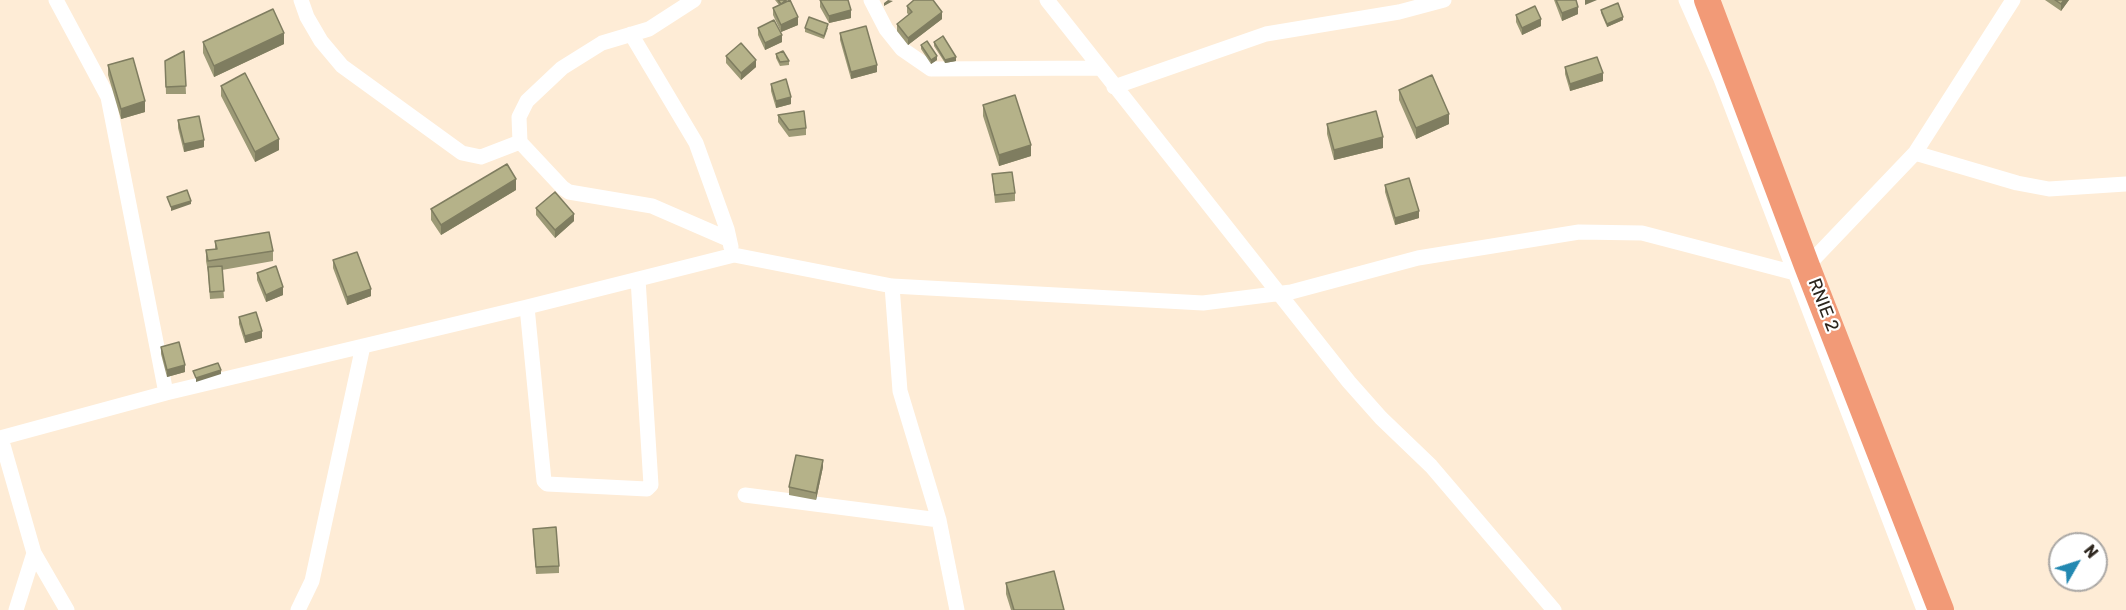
<!DOCTYPE html>
<style>
body{margin:0}
#map{position:relative;width:2126px;height:610px;overflow:hidden;background:#feecd6;font-family:Rubik,sans-serif}
canvas{display:block}
.north{position:absolute;left:2048px;top:532px;width:60px;height:60px;box-sizing:border-box;background:#fff;border:2px solid #aba8a5;border-radius:50%;rotate:51deg;font-size:16px;font-weight:700;line-height:24px;text-align:center;color:#2d261e}
.north::after{content:'';display:block;margin:auto;width:21px;height:27px;background:#2288b1;clip-path:polygon(50% 0,100% 100%,50% 72%,0 100%)}
</style>
<div id="map">
<canvas width="2126" height="610"></canvas>
<div class="north">N</div>
</div>
<script>
const g = document.querySelector('canvas').getContext('2d');
g.lineJoin = 'round';
const poly = rows => new Path2D(rows.map(r => 'M' + r).join(''));
function strokePath(path, color, width, dash) { g.strokeStyle = color; g.lineWidth = width; g.lineCap = dash ? 'butt' : 'round'; g.setLineDash(dash || []); g.stroke(path); }
function fillPath(path, color) { g.fillStyle = color; g.fill(path, 'evenodd'); }
function drawText(font, color, halo, rows, align = 'center') {
  g.font = font + ' Rubik,sans-serif'; g.lineWidth = 4.5; g.setLineDash([]); g.textBaseline = 'middle'; g.strokeStyle = halo; g.fillStyle = color; for (const [text, x, y, turn = 0] of rows) {
    g.save(); g.translate(x, y); g.rotate((+turn || 0) * Math.PI / 180); g.textAlign = isNaN(turn) ? turn : align; if (halo) g.strokeText(text, 0, 0); g.fillText(text, 0, 0); g.restore();
  }
}
const street = poly([
 [56,0,108,97,166,393],
 [301,0,307,17,321,41,342,66,462,153,481,157,520,142],
 [694,0,649,29,602,43,562,68,527,101,519,117,520,142,563,188,569,192,652,206,728,239],
 [871,0,886,29,902,49,931,69,1099,68],
 [1047,0,1349,382,1381,418,1431,466,1554,610],
 [1686,0,1721,79,1924,610],
 [631,34,696,143,727,229,731,247],
 [1114,87,1266,34,1399,12,1444,0],
 [1915,153,2017,183,2049,189,2126,184],
 [892,286,900,391,939,520,957,610],
 [527,307,544,481,547,484,647,489,651,485,638,279],
 [0,438,166,393,527,307,734,255,892,286,1203,303,1291,292,1418,258,1579,232,1642,233,1795,273,1807,266,1915,153,2013,0],
 [1,438,34,553,67,610],
 [745,495,939,520],
 [16,610,34,553],
 [298,610,312,581,363,346]
]);
const highway = poly([
 [1707,0,1807,266,1941,610]
]);
const wall = poly([
 [775,0,787,0,798,25,781,32,773,15,773,8,779,5],
 [820,0,851,18,829,23,820,7],
 [1554,0,1576,0,1578,14,1562,21],
 [2045,0,2069,0,2061,11],
 [907,6,942,19,908,45,897,31,897,24,909,15,907,13],
 [1601,10,1623,20,1607,27,1601,13],
 [1516,15,1541,26,1522,35,1516,22],
 [758,28,782,42,765,50,758,35],
 [805,28,828,28,824,39,805,32],
 [840,33,877,72,851,79,840,40],
 [203,42,284,44,214,77,203,53],
 [934,42,956,61,945,63,934,46],
 [921,45,937,60,931,64,921,49],
 [184,51,186,94,166,94,165,61],
 [776,54,789,61,789,65,780,66,776,58],
 [726,56,756,67,741,80,726,63],
 [108,65,145,112,121,119,108,75],
 [1565,67,1603,81,1570,91,1565,74],
 [771,84,791,104,776,108,771,91],
 [221,86,279,150,255,162,221,96],
 [1399,90,1449,124,1416,139,1399,100],
 [983,105,1031,156,999,166,983,116],
 [778,115,806,128,806,135,789,137,778,122],
 [178,120,204,147,184,152,178,128],
 [1327,124,1383,148,1334,160,1327,134],
 [992,174,1015,193,1015,201,995,203],
 [1385,185,1419,218,1395,225,1385,192],
 [516,190,441,235,431,220,431,209],
 [536,208,574,221,555,238,536,215],
 [215,241,273,251,273,261,222,270,224,298,210,299,208,272,206,261,206,250,215,249],
 [333,260,371,296,347,305,333,268],
 [257,273,283,295,266,302,257,280],
 [239,317,262,338,245,343,239,324],
 [161,347,185,372,167,377,161,354],
 [823,467,816,500,789,495,789,487],
 [533,536,559,566,559,573,536,574],
 [1006,583,1064,610,1011,610,1006,594]
]);
const shadedWall = poly([
 [888,0,893,1,884,6,884,3],
 [1585,0,1597,0,1585,5],
 [2064,0,2069,0,2061,11,2061,4],
 [1578,7,1578,14,1562,21,1562,13],
 [851,10,851,18,829,23,829,16],
 [942,12,942,19,908,45,908,38],
 [798,17,798,25,781,32,781,25],
 [1623,17,1623,20,1607,27,1607,24],
 [1541,19,1541,26,1522,35,1522,28],
 [284,33,284,44,214,77,214,66],
 [782,35,782,42,765,50,765,43],
 [937,56,937,60,931,64,931,60],
 [956,57,956,61,945,63,945,60],
 [756,60,756,67,741,80,741,73],
 [877,65,877,72,851,79,851,72],
 [1603,73,1603,81,1570,91,1570,84],
 [791,97,791,104,776,108,776,101],
 [145,101,145,112,121,119,121,109],
 [1449,114,1449,124,1416,139,1416,128],
 [1383,137,1383,148,1334,160,1334,150],
 [279,139,279,150,255,162,255,152],
 [204,140,204,147,184,152,184,144],
 [1031,145,1031,156,999,166,999,155],
 [516,179,516,190,441,235,441,225],
 [191,201,191,204,171,211,171,207],
 [1419,211,1419,218,1395,225,1395,218],
 [574,214,574,221,555,238,555,230],
 [283,287,283,295,266,302,266,295],
 [371,289,371,296,347,305,347,297],
 [262,331,262,338,245,343,245,336],
 [185,365,185,372,167,377,167,370],
 [221,370,221,374,196,382,196,378],
 [823,460,823,467,816,500,816,493]
]);
const building = poly([
 [778,0,786,0,781,4,778,0],
 [790,0,798,17,781,25,773,8,790,0],
 [820,0,848,0,851,10,829,16,820,0],
 [914,0,933,0,942,12,908,38,897,24,912,12,907,6,914,0],
 [1556,0,1576,0,1578,7,1562,13,1556,0],
 [2055,0,2064,0,2061,4,2055,0],
 [1618,3,1623,17,1607,24,1601,10,1618,3],
 [1535,6,1541,19,1522,28,1516,15,1535,6],
 [273,9,284,33,214,66,203,42,273,9],
 [809,17,828,24,824,36,805,28,809,17],
 [774,20,782,35,765,43,758,28,774,20],
 [866,26,877,65,851,72,840,33,866,26],
 [943,36,956,57,945,60,934,42,943,36],
 [927,41,937,56,931,60,921,45,927,41],
 [741,43,756,60,741,73,726,56,741,43],
 [184,51,186,86,166,87,165,61,184,51],
 [783,51,789,61,780,62,776,54,783,51],
 [1597,57,1603,73,1570,84,1565,67,1597,57],
 [133,58,145,101,121,109,108,65,133,58],
 [245,73,279,139,255,152,221,86,245,73],
 [1432,75,1449,114,1416,128,1399,90,1432,75],
 [786,79,791,97,776,101,771,84,786,79],
 [1015,95,1031,145,999,155,983,105,1015,95],
 [804,111,806,128,789,130,778,115,804,111],
 [1376,111,1383,137,1334,150,1327,124,1376,111],
 [199,116,204,140,184,144,178,120,199,116],
 [507,164,516,179,441,225,431,209,507,164],
 [1012,172,1015,193,995,195,992,174,1012,172],
 [1409,178,1419,211,1395,218,1385,185,1409,178],
 [187,190,191,201,171,207,167,197,187,190],
 [555,192,574,214,555,230,536,208,555,192],
 [269,232,273,251,208,261,206,250,217,249,215,241,269,232],
 [357,252,371,289,347,297,333,260,357,252],
 [222,266,224,291,210,292,208,267,222,266],
 [276,266,283,287,266,295,257,273,276,266],
 [256,312,262,331,245,336,239,317,256,312],
 [179,342,185,365,167,370,161,347,179,342],
 [218,363,221,370,196,378,193,371,218,363],
 [796,455,823,460,816,493,789,487,796,455],
 [556,527,559,566,536,567,533,529,556,527],
 [1054,571,1064,610,1014,610,1006,583,1054,571]
]);
const streetNames = [
 ["RNIE 2",1823,305,69]
];
strokePath(street, '#fff', 15);
strokePath(highway, '#f29a77', 26);
fillPath(wall, '#9c9976');
fillPath(shadedWall, '#7f7d60');
fillPath(building, '#b5b289');
strokePath(building, '#7f7d60', 1.5);
drawText('18px', '#2d261e', '#fff', streetNames);
</script>
